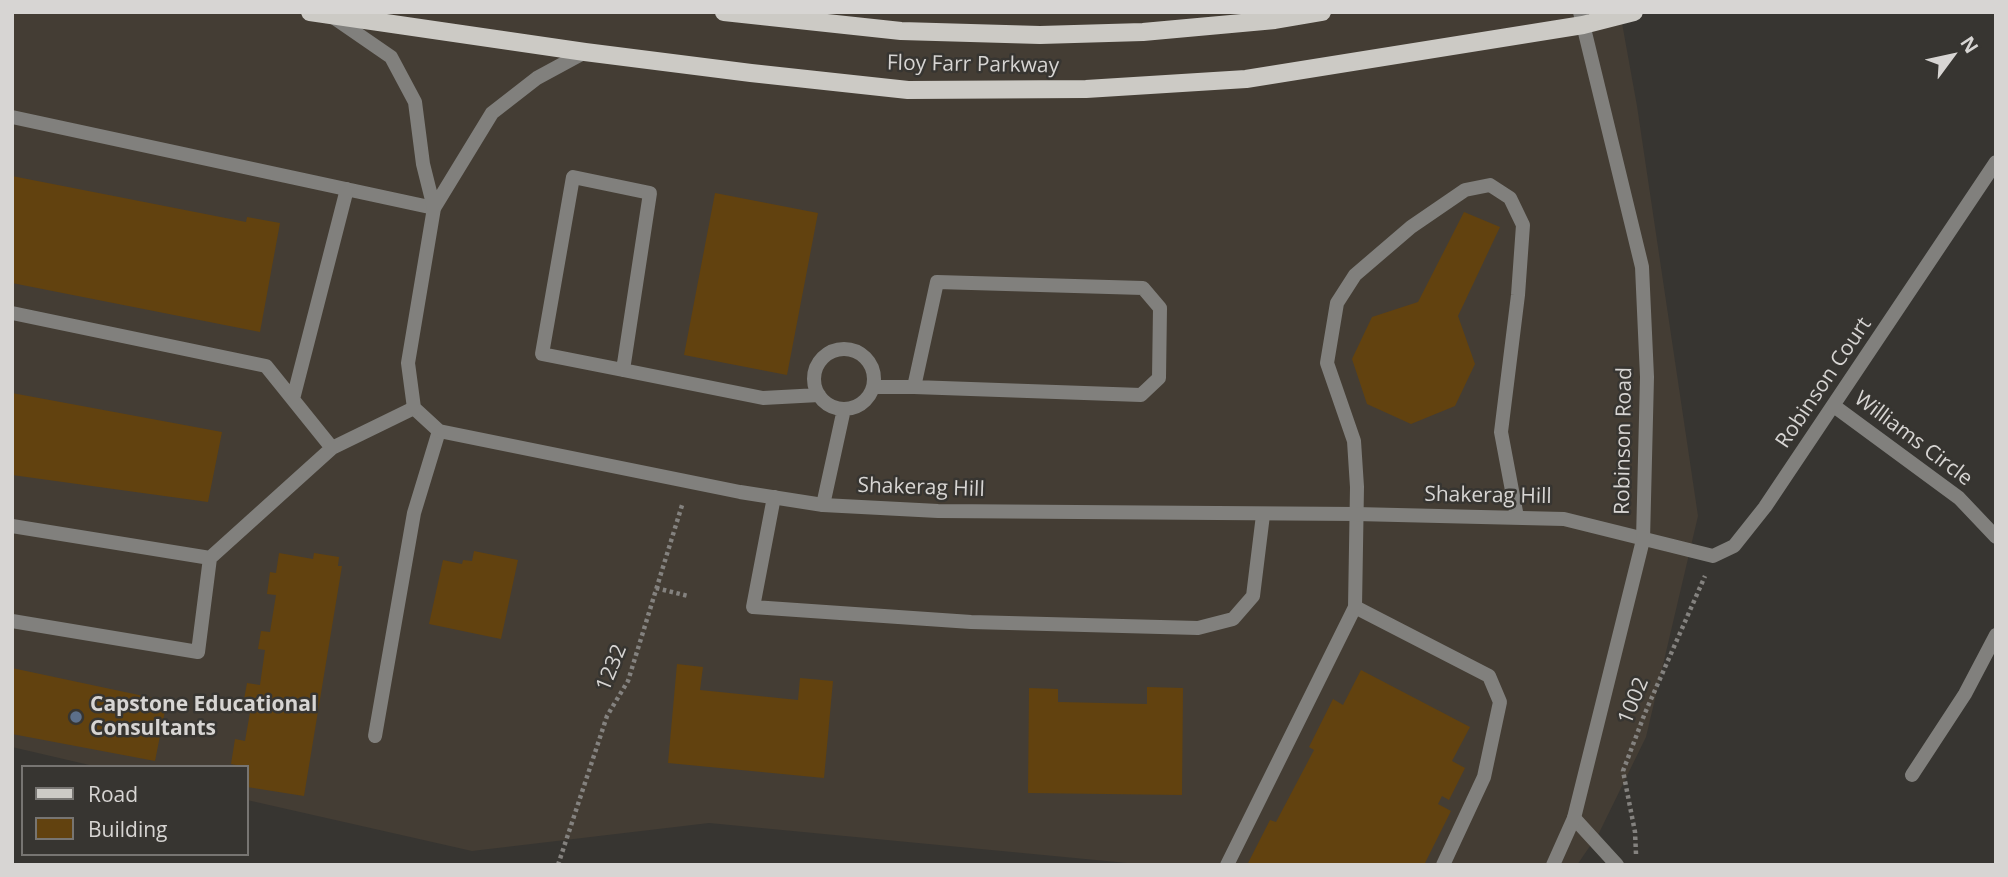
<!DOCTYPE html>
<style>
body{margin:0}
#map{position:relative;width:2008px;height:877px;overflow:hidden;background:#373531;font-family:"Open Sans",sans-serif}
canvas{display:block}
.frame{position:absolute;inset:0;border:14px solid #d7d5d3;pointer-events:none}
.legend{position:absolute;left:21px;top:765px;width:228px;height:91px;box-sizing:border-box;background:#373531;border:2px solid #777572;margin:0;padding:9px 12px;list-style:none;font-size:21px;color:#d7d5d3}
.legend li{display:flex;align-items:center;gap:14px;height:35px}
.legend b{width:35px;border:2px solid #777572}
.north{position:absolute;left:1917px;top:21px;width:70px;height:70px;-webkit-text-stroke:5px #373531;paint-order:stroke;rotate:57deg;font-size:19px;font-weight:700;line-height:28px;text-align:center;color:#d7d5d3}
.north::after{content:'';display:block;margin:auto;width:24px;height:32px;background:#d7d5d3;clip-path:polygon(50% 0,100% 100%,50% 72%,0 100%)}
</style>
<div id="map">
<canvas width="2008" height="877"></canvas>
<div class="frame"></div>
<ul class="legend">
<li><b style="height:9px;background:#cccac5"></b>Road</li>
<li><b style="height:19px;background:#62420f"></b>Building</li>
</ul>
<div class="north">N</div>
</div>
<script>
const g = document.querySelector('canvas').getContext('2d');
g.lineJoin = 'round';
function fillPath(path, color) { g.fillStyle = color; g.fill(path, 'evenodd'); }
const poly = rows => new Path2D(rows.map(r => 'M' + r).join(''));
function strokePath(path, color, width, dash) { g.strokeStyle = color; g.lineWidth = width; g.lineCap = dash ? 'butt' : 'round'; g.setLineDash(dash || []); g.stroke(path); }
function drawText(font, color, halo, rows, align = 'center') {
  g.font = font + ' "Open Sans",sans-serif'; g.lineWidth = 5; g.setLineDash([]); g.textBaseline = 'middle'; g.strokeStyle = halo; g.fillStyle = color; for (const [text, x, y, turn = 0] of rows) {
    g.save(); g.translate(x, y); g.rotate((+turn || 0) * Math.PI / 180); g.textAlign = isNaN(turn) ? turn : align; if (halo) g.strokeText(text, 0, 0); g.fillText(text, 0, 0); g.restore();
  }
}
const built = poly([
 [12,12,1620,12,1637,106,1698,516,1646,737,1599,833,1577,865,1148,865,709,823,472,851,247,800,247,767,98,767,12,747]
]);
const building = poly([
 [12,176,246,222,247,217,280,223,260,332,12,283],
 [715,193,818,213,787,375,684,355],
 [1464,212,1500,227,1458,316,1475,364,1455,406,1411,424,1367,404,1352,359,1372,317,1418,302],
 [12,393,222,432,208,502,12,475],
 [474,551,518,560,501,639,429,624,443,560,462,564,463,560,472,561],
 [279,553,313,559,314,553,339,557,338,566,342,566,304,796,247,787,247,767,231,764,235,739,245,741,251,707,243,705,247,683,260,685,265,650,258,649,261,631,270,632,276,595,267,594,270,572,276,573],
 [677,664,703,667,700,690,798,700,800,678,833,681,824,778,668,763],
 [12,668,167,701,155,761,12,734],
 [1361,670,1470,727,1452,761,1465,768,1449,800,1442,796,1438,804,1451,811,1424,865,1247,865,1270,820,1276,822,1314,750,1309,747,1333,699,1343,705],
 [1147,687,1183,688,1182,795,1028,793,1029,688,1058,689,1058,702,1147,704]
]);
const path = poly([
 [656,588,688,596],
 [1636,854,1635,832,1623,771,1645,713,1705,576],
 [558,865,607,716,628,681,683,502]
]);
const service = poly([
 [12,117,434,208],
 [12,313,266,366,332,448,414,408],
 '814 379a30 30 0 1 1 60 0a30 30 0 1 1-60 0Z',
 [623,370,650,193,573,177,542,354,623,370,763,398,819,395],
 [873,387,914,387,1141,395,1159,378,1160,308,1143,288,937,282,914,387],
 [293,399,347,189],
 [774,497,753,607,971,622,1198,628,1233,619,1253,596,1263,515],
 [823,505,844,409],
 [12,526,210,558],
 [1355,607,1489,676,1500,702,1484,777,1443,865],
 [12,621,198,652,210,558,332,448],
 [375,736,414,513,439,431],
 [1227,865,1355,607,1357,487,1354,441,1327,363,1337,303,1355,275,1411,227,1465,190,1490,185,1510,198,1523,225,1518,295,1501,432,1517,517]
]);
const minor = poly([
 [333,17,391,57,415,102,423,164,434,208],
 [585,52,537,78,492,113,434,208,408,363,414,408,439,431,740,492,823,505,938,511,1356,514,1564,519,1713,556,1734,546,1765,507,1996,162],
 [1834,406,1959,498,1996,537],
 [1912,775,1965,694,1996,635],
 [1574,818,1617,865]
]);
const tertiary = poly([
 [1553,865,1574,818,1643,540,1647,377,1642,267,1580,12]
]);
const primary = poly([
 [310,12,585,52,751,73,908,90,1086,89,1246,79,1583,25,1634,12],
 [724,12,901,31,1040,35,1143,32,1275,20,1322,12]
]);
const markers = [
 [76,717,7,"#5c6f8a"]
];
const streetNames = [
 ["Floy Farr Parkway",973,65,1],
 ["Robinson Court",1824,383,-56],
 ["Williams Circle",1913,439,37],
 ["Robinson Road",1624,441,-89],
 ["Shakerag Hill",921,488,2],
 ["Shakerag Hill",1488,496,1],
 ["1232",612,668,-68],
 ["1002",1634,701,-68]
];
const poiNames = [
 ["Capstone Educational",90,705],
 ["Consultants",90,729]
];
fillPath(built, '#443d34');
fillPath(building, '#62420f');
strokePath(path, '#84827f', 4.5, [3.5, 3.5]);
strokePath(service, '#81807d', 14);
strokePath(minor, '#81807d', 14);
strokePath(tertiary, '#81807d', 14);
strokePath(primary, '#cccac5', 18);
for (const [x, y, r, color] of markers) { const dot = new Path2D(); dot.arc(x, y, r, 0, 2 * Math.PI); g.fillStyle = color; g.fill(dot); strokePath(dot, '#373531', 2.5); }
drawText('21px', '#d7d5d3', '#373531', streetNames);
drawText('bold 21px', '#d7d5d3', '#373531', poiNames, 'left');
</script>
